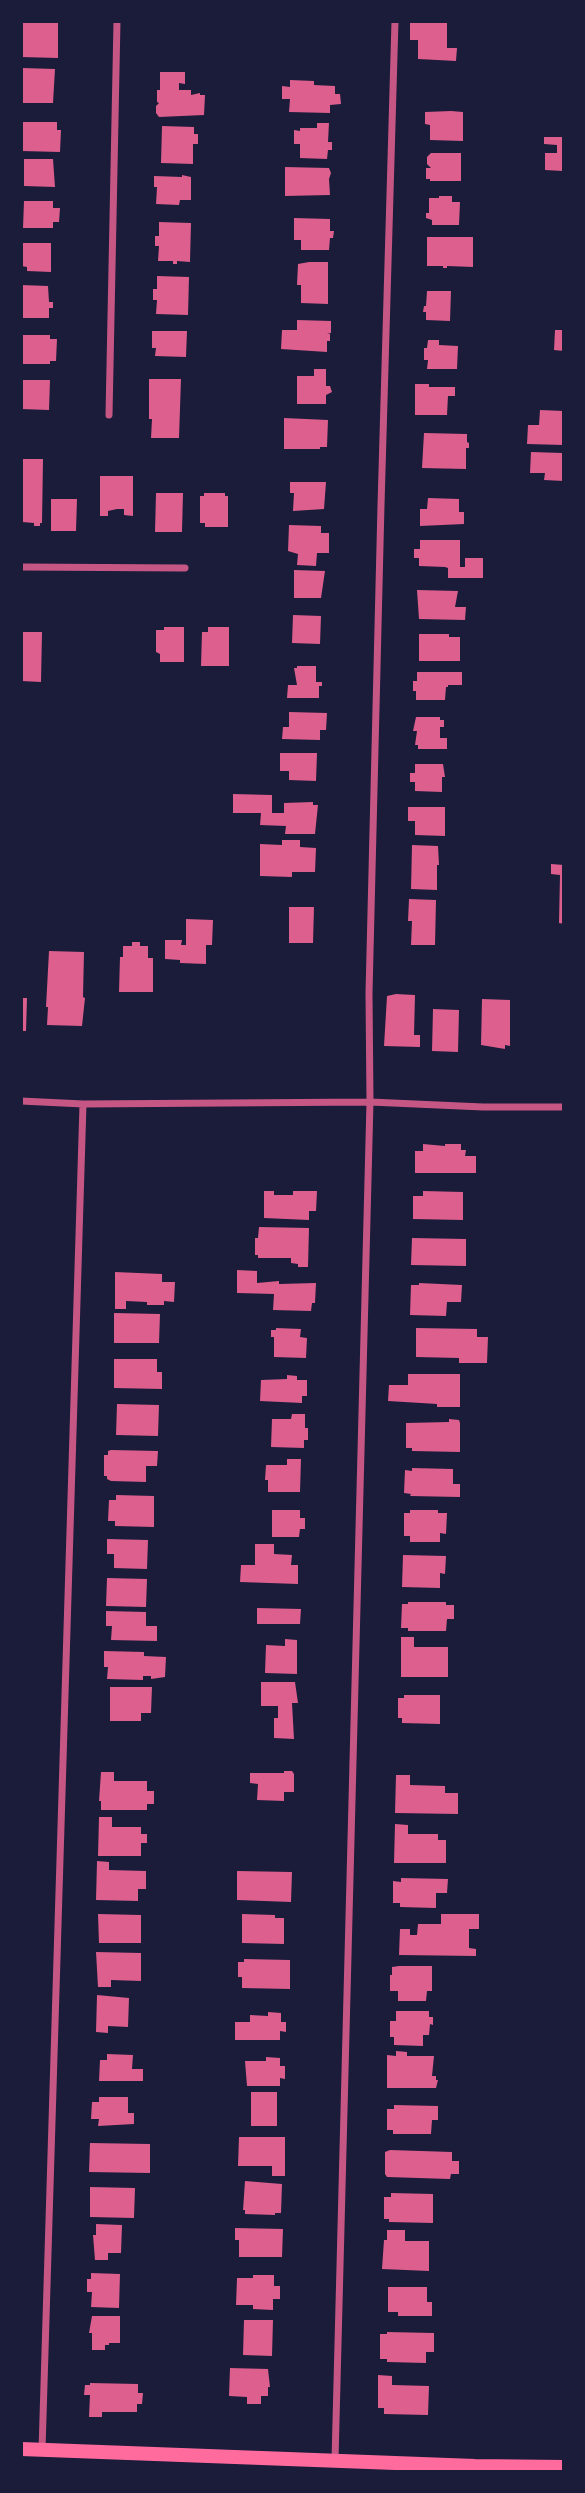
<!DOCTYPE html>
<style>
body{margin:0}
#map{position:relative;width:585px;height:2493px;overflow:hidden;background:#1b1b3a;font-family:"Noto Serif",serif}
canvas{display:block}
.frame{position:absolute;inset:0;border:23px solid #1b1b3a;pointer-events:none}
</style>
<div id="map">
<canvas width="585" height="2493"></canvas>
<div class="frame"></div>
</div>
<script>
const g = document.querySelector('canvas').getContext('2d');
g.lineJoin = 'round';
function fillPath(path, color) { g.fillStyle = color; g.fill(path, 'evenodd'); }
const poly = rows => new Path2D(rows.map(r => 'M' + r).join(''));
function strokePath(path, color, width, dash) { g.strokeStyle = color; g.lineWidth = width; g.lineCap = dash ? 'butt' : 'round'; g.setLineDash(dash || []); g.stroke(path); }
const building = poly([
 [22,21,58,21,58,58,21,57],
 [410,21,447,21,447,48,457,48,456,61,418,59,418,40,410,40],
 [22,68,55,69,53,103,21,103],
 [160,72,185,72,185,84,179,83,179,90,191,90,191,95,200,93,200,95,205,95,204,115,159,117,156,113,156,106,159,103,157,102,157,90,160,90],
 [290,80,314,81,314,85,335,86,335,94,340,94,341,104,330,105,330,113,289,112,290,99,282,99,282,86,290,87],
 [451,111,463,112,463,141,430,140,430,125,425,124,425,112],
 [21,122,57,122,57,130,61,130,60,152,21,151],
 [317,123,329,123,328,142,332,142,332,150,328,150,327,159,300,158,300,144,294,144,294,130,300,131,300,128,317,128],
 [162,126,194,127,194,134,198,134,198,144,193,144,193,164,161,163],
 [544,137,564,137,563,171,545,170,545,153,557,153,557,145,544,144],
 [431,153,461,153,461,181,430,181,430,179,426,179,426,168,431,168,427,164,427,157],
 [24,159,53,159,55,187,24,186],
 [285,167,329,168,331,173,329,179,330,195,285,196],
 [182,175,191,177,191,200,180,200,179,205,156,204,157,187,154,187,154,176,182,177],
 [439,196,452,196,452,202,460,202,459,225,432,225,432,220,426,218,426,213,429,213,429,198,439,198],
 [24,201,53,201,53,208,60,208,59,222,53,222,53,228,23,228],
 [294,218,330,219,330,231,334,231,333,238,330,238,329,250,301,250,301,240,294,240],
 [159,222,191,223,190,262,177,261,177,264,173,264,173,261,158,261,159,246,155,246,155,236,159,236],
 [427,237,473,237,473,267,447,266,447,268,443,268,443,266,427,266],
 [21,243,51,243,51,272,27,271,27,267,21,266],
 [309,262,328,262,328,304,301,303,301,285,297,285,298,264],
 [157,276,189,277,188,315,156,314,157,300,153,300,153,289,157,289],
 [21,285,48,286,49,302,53,302,53,308,49,308,49,318,21,318],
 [427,291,451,291,450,321,426,320,426,312,423,312,424,306,426,306],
 [297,320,331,321,331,333,327,334,330,334,330,341,327,341,327,352,281,349,282,330,297,330],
 [555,330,564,330,564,351,554,350],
 [152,331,187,331,186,357,155,356,156,348,152,348],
 [21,335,50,335,50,339,57,339,56,361,50,361,50,364,21,364],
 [428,340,439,340,439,345,458,346,457,369,427,369,428,360,424,360,424,348,427,348],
 [314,369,326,369,326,386,330,386,332,392,326,395,326,404,297,404,297,376,314,376],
 [149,379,181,379,179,438,151,438,152,419,149,419],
 [21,380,50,380,49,410,21,409],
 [415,384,429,384,429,387,455,387,455,396,448,396,447,415,415,415],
 [540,410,564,411,564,445,527,444,528,425,539,425],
 [284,418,328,420,327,447,320,447,320,449,284,449],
 [424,433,467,434,467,442,469,443,469,448,466,448,466,469,422,468],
 [531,452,563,453,564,481,544,480,545,473,530,473],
 [23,459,43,459,42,523,40,523,40,526,34,526,34,523,22,522,21,519],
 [100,476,133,476,133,516,124,515,124,509,117,509,108,511,108,516,100,516],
 [290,482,326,482,324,509,293,511,294,493,290,493],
 [156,493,183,493,182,532,155,532],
 [204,493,225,493,225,496,228,496,228,527,205,527,205,523,200,523,200,496,204,496],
 [428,498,459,499,459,512,464,512,464,524,420,526,420,509,427,509],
 [51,499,77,499,76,531,51,531],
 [289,525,321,526,321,533,329,533,329,553,317,553,316,566,297,565,298,554,288,551],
 [420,540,460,540,460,567,465,567,465,558,483,558,483,578,448,578,448,568,445,567,419,566,419,558,414,558,414,549,420,549],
 [294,570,325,571,321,598,294,598],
 [417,590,458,591,455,607,466,607,465,620,419,619],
 [293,615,321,616,320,644,292,643],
 [164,627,184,627,184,662,160,662,160,654,156,652,156,630,164,630],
 [208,627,229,627,229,666,201,666,202,632,208,632],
 [21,632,42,632,41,682,21,681],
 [419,634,449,634,449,637,460,637,460,661,419,661],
 [297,666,316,666,316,682,322,682,322,686,319,686,319,698,287,698,288,685,297,685,294,668,297,668],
 [417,672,462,672,462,685,448,685,448,687,446,687,445,700,416,700,416,691,413,691,413,681,417,681],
 [289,712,327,713,326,730,320,730,320,740,282,739,283,727,289,727],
 [416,717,440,717,440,720,444,720,444,727,440,727,440,738,447,738,447,749,418,749,418,745,415,745,417,731,413,731],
 [280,753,317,753,316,781,289,780,289,771,280,771],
 [415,764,443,764,445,777,442,777,442,792,415,791,415,782,410,782,410,773,415,773],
 [233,794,272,795,272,813,284,813,284,803,313,802,313,805,318,805,315,834,285,834,286,826,260,825,261,813,233,813],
 [408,807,445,807,445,836,415,835,415,821,408,821],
 [282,840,300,840,300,847,316,848,315,872,292,872,292,877,260,876,260,844,282,845],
 [412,845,438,846,439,865,437,865,437,890,411,889],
 [551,864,564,865,564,924,559,923,560,875,551,874],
 [409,899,436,900,435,945,411,945,412,921,408,921],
 [289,907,314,907,313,943,289,943],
 [186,919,213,920,212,945,206,945,206,964,180,963,180,960,165,959,165,940,182,940,181,945,186,945],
 [132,942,140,942,140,946,148,946,148,958,153,958,153,992,119,992,120,957,123,957,123,946,132,946],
 [49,951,84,952,83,997,85,998,82,1026,47,1025,48,1007,46,1007],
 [396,994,415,995,414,1035,420,1035,420,1047,384,1046,387,996],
 [21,998,27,998,26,1031,21,1031],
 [482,999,510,1000,510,1046,505,1045,505,1049,481,1045],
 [433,1009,459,1010,458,1052,432,1051],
 [423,1144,445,1146,445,1144,461,1144,461,1150,466,1150,465,1156,476,1156,476,1173,415,1173,415,1151,423,1151],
 [264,1191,274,1191,274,1195,293,1195,293,1191,317,1191,316,1211,309,1211,309,1220,264,1218],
 [423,1191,463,1192,463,1220,413,1219,413,1196,423,1196],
 [259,1227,309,1228,308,1267,298,1267,298,1264,291,1263,291,1258,258,1258,258,1255,255,1255,255,1238,258,1238],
 [412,1238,466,1239,466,1266,411,1265],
 [237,1270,257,1271,257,1283,279,1281,279,1284,316,1283,315,1303,312,1303,311,1311,273,1310,274,1294,237,1293],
 [115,1272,162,1274,162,1282,175,1282,174,1302,164,1301,164,1305,147,1305,147,1302,126,1301,126,1309,115,1309],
 [419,1283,462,1285,461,1302,447,1302,446,1316,410,1315,411,1285,419,1285],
 [114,1313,160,1314,159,1343,114,1343],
 [276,1328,301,1329,300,1337,307,1338,306,1358,274,1357,274,1337,271,1337,271,1330,276,1330],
 [416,1328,477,1329,477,1337,488,1337,487,1363,459,1363,459,1358,416,1357],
 [114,1359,157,1359,157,1372,162,1372,162,1389,114,1388],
 [408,1374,460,1374,460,1407,437,1407,437,1404,388,1401,389,1385,408,1385],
 [287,1375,297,1376,297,1380,307,1380,307,1396,302,1396,302,1403,260,1401,261,1380,287,1379],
 [117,1404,159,1405,158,1436,116,1435],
 [292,1414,305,1414,305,1428,308,1428,308,1440,304,1440,304,1448,271,1447,272,1419,291,1419],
 [449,1419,459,1420,460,1423,460,1452,412,1451,412,1448,406,1448,406,1423,449,1422],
 [111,1450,158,1451,157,1466,146,1466,146,1482,111,1481,107,1479,107,1476,104,1476,104,1455,108,1455,108,1451],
 [287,1459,301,1459,300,1492,268,1492,268,1480,265,1480,266,1465,287,1465],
 [412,1468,453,1469,453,1484,460,1484,460,1497,410,1496,411,1494,404,1493,405,1470,412,1471],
 [116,1495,154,1496,154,1527,115,1526,115,1521,108,1521,109,1500,116,1500],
 [272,1510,300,1510,300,1518,305,1518,305,1529,300,1529,299,1537,272,1537],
 [410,1510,438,1510,438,1513,447,1513,446,1534,440,1533,440,1542,410,1542,410,1536,404,1536,404,1513,410,1513],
 [107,1539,148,1540,147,1569,114,1568,114,1554,107,1554],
 [255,1544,274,1544,274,1554,292,1555,291,1565,298,1565,298,1584,240,1582,241,1565,255,1565],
 [403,1555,446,1556,445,1574,440,1573,440,1588,402,1587],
 [107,1578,147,1579,146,1607,106,1606],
 [408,1602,446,1602,446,1605,454,1605,454,1619,447,1619,446,1631,408,1631,408,1628,401,1628,402,1604,408,1604],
 [257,1608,301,1609,300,1624,257,1624],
 [106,1611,146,1612,146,1626,157,1626,157,1641,111,1640,112,1626,106,1626],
 [401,1637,414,1637,414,1647,448,1647,448,1677,401,1677],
 [285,1639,297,1640,297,1674,265,1673,266,1645,285,1646],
 [104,1651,144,1652,144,1656,166,1657,165,1677,151,1679,151,1676,143,1676,143,1680,107,1679,108,1667,104,1667],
 [261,1682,295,1682,298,1703,292,1703,294,1739,274,1738,274,1718,278,1718,278,1706,261,1706],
 [110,1687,152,1687,151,1713,141,1713,141,1721,110,1721],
 [404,1695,440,1695,440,1724,402,1723,402,1718,398,1718,398,1698,404,1698],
 [284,1771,292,1771,294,1774,294,1792,284,1792,284,1801,257,1800,258,1784,250,1783,250,1773,284,1773],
 [101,1772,114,1772,114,1781,147,1781,147,1791,154,1791,154,1804,147,1804,147,1810,101,1810,101,1801,99,1801],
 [396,1775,410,1775,410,1785,445,1786,445,1793,458,1793,458,1814,395,1813],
 [99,1817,112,1817,112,1827,141,1827,141,1834,147,1834,147,1843,141,1843,141,1856,98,1856],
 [395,1824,408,1825,408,1834,438,1834,438,1840,446,1840,446,1863,394,1863],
 [97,1861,109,1862,109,1870,146,1871,146,1889,138,1889,138,1901,96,1900],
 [237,1871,292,1872,291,1902,237,1900],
 [401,1878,448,1879,447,1893,436,1893,436,1908,400,1907,400,1903,393,1903,393,1881,401,1882],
 [98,1914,141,1915,141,1943,99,1943],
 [242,1914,275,1915,275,1918,284,1918,284,1944,242,1943],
 [441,1914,479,1914,479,1929,469,1929,469,1948,476,1949,476,1956,399,1955,400,1929,410,1929,410,1935,417,1935,418,1924,441,1924],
 [96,1952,141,1953,141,1981,111,1980,111,1987,98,1987],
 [244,1959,290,1960,290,1989,242,1988,242,1977,238,1977,238,1962,244,1962],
 [399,1966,432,1966,432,1991,427,1991,426,2001,398,2001,398,1991,390,1991,390,1975,392,1975,392,1967],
 [97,1995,129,1998,128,2027,108,2026,108,2033,96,2032],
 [396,2011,429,2011,429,2017,433,2017,433,2025,430,2024,429,2035,423,2035,423,2046,394,2045,394,2037,390,2037,390,2021,396,2021],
 [268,2012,281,2013,281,2022,286,2022,286,2032,280,2031,280,2040,235,2040,235,2022,250,2022,250,2015,268,2016],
 [396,2051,407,2052,407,2056,434,2056,432,2076,436,2076,436,2080,438,2080,436,2088,387,2088,387,2055,396,2056],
 [107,2054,133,2055,132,2069,143,2069,143,2081,99,2081,100,2060,107,2060],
 [266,2057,280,2058,280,2066,285,2066,285,2079,280,2078,280,2086,247,2086,245,2061,266,2061],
 [251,2092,277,2092,277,2126,251,2126],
 [99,2097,128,2097,128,2113,134,2113,134,2124,98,2126,99,2119,91,2119,92,2102,99,2102],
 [394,2105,438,2106,438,2120,432,2120,431,2134,393,2134,393,2130,387,2130,387,2109,394,2109],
 [239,2137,285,2137,285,2176,272,2176,272,2166,238,2166],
 [90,2143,150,2144,150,2173,89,2172],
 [390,2150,452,2152,452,2161,459,2161,459,2174,451,2174,450,2179,387,2177,385,2174,385,2152],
 [245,2181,282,2184,281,2213,275,2213,275,2215,245,2214,245,2210,243,2210],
 [90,2187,135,2188,134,2218,90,2217],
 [391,2193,433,2194,433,2223,389,2222,389,2219,384,2219,384,2197,391,2197],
 [96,2224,122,2225,121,2253,108,2253,108,2260,95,2260,93,2235,96,2235],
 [235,2228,283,2229,282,2257,239,2257,239,2240,235,2240],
 [387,2230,405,2230,405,2241,429,2241,429,2271,382,2269,384,2240,387,2240],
 [91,2273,120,2274,119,2308,91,2307,92,2292,87,2292,87,2279,91,2279],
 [253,2275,274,2275,274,2286,280,2286,280,2299,273,2299,273,2310,253,2309,253,2305,236,2305,237,2278,253,2278],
 [388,2287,427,2287,427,2302,432,2302,432,2316,398,2316,398,2312,388,2312],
 [92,2316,120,2316,120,2343,109,2343,109,2345,105,2345,105,2350,92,2350,92,2333,89,2333],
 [244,2320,273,2320,272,2356,243,2355],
 [387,2332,434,2333,434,2352,426,2352,426,2363,387,2362,387,2359,380,2359,380,2334,387,2334],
 [230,2368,268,2369,270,2387,268,2387,268,2396,261,2396,261,2404,247,2404,247,2397,229,2396],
 [378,2375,392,2376,392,2385,429,2386,428,2415,384,2414,384,2408,378,2408],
 [90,2383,138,2384,138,2393,143,2393,142,2404,137,2404,137,2412,102,2412,102,2417,89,2417,90,2395,84,2395,85,2385,90,2385]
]);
const minor = poly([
 [109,415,117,21],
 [21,567,185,568],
 [21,1101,83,1104,370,1102,483,1107,564,1107],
 [42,2450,83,1104],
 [335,2460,370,1102,369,993,381,505,395,21]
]);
const secondary = poly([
 [21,2449,475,2466,564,2467]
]);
fillPath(building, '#dd5f8e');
strokePath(minor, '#c65784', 7);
strokePath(secondary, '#ff6b9d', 14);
</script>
